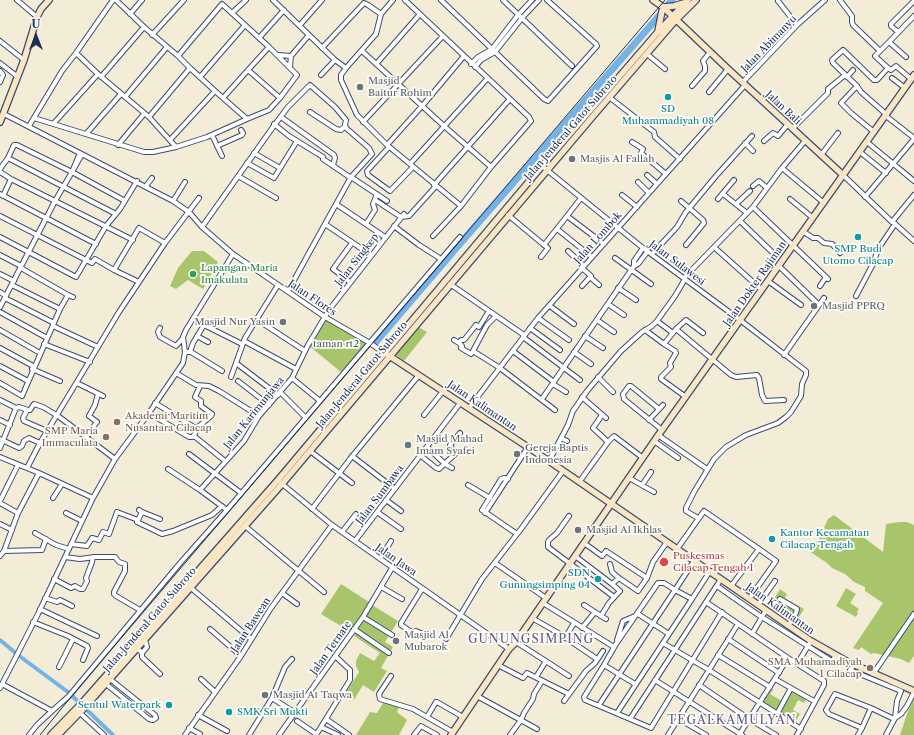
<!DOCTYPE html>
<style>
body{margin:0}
#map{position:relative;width:914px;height:735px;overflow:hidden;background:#f3edd8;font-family:"Libre Caslon Text",serif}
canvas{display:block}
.north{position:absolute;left:16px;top:16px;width:40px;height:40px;-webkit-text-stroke:3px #fdfcf7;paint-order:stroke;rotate:0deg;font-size:11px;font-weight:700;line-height:16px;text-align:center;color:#1b2f5e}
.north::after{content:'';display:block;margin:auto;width:14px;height:18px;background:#1b2f5e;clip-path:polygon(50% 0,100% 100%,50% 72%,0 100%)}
</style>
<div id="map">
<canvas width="914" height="735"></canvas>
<div class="north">U</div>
</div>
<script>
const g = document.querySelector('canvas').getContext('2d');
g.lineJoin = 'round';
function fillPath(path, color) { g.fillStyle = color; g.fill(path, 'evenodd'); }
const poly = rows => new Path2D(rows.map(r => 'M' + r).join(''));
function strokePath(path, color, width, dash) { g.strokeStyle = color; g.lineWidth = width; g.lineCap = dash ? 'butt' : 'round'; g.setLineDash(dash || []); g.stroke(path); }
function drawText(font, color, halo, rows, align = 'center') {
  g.font = font + ' "Libre Caslon Text",serif'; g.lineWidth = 3.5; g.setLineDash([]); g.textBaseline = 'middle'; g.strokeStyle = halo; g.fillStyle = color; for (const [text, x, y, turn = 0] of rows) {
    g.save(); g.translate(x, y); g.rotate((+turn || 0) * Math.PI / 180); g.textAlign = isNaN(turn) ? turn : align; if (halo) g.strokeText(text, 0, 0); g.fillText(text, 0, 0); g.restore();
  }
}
const green = poly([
 [192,251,204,251,218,262,203,289,188,280,176,289,170,286,178,268],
 [325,317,368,342,341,372,308,345],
 [417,326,427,332,404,361,394,353],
 [834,515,883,552,886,524,899,522,907,522,914,525,914,656,909,663,901,659,874,653,871,654,861,647,859,650,853,648,883,603,865,591,865,587,854,582,845,574,832,568,827,563,809,551,820,537,828,519],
 [341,584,369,602,351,632,321,614],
 [846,588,856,594,850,603,859,609,857,612,858,613,856,617,836,606],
 [780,589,787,594,785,598,804,609,796,622,788,617,790,613,777,605,779,601,774,599],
 [372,605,398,621,385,642,393,647,381,668,387,671,374,692,363,685,354,700,345,694,359,672,356,666,356,661,360,653,374,661,380,653,354,636],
 [771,688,773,690,770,694,782,701,789,689,807,698,804,703,798,700,793,710,800,714,795,722,762,703],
 [914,699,914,735,900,735,908,711],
 [385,700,400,704,397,712,407,720,399,735,356,735,370,712,377,713]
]);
const canal = poly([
 [0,640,18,655,68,692,113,735]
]);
const river = poly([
 [667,6,672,0],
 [375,343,458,246,658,17]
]);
const street = poly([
 [17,0,37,17],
 [116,0,144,27],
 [273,0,309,35],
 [405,0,510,99,434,185],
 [441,0,544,99,548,101,597,46,596,44,547,0],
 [503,0,572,66],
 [840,0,852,16,852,22,853,25,880,51],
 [778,1,797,25],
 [232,13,246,0],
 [130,14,142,0],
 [300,25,322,0],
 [898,32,891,26,891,24,914,1],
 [152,35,184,0],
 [259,38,284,10],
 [0,41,24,60],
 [322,48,364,3,368,5,381,14],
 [76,53,113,0],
 [647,54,665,69],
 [278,55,291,56],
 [906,57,889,42,914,16],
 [0,63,18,77],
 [377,63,420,14],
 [471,64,478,57,492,49,518,15,532,0],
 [290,67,291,56,309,35,335,60,346,68,376,34,381,14,393,0],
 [475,67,481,60,495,52,522,18,539,0],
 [190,68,178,56,222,4,245,25],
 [346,68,341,75,341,80,357,115,387,145,461,206,491,167,444,126,362,51],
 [888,68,875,56,889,42],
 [248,70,269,47,297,75,280,98],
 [0,71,3,75,0,82],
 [321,75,335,60],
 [101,77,144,27,178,56],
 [200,77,245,25,269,47],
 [847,77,853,70],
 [892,78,905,88],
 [743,82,797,25,825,0],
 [692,86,705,71,705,66,703,61,710,52],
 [857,86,841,103,851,113,874,132],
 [709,92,728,69],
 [125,97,167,47],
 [609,97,654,132,655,137,680,159],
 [223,98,248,70,280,98,269,110,247,119],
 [310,112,336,129,341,130,345,126],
 [4,114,173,201,189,212,202,227,233,254,325,317,370,343,384,353],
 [887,115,861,92,856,85,833,63,832,60,843,50,874,80,877,80,888,68,891,70,896,66,911,79],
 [886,116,914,138],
 [149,117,190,68,215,91,170,140],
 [281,117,334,155,335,158,333,165],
 [363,122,443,36],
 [54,123,98,74],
 [274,124,289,136,323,157,323,159,351,178],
 [29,126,62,71,76,53,98,74,149,117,176,147,153,152,144,152,34,118],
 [792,129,828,93,828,89,845,75],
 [86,134,121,94],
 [212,135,222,156],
 [764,141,773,133,778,136,788,124],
 [632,142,643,149,641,153,666,174],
 [867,142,914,181],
 [745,143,753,151],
 [118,145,144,114],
 [387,145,423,105,464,56],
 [217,146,242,135,243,133,241,130],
 [176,147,207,137,247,119,215,91],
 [389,147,367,171,368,175,390,191,413,167],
 [860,152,886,173],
 [80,153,72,172,82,154],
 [254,153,280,168],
 [821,155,838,133],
 [247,163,274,178,297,141],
 [410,164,487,79],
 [542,166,643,248,740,320,806,371,806,375,802,384,801,396,791,412,786,417,778,423,746,435,726,447,714,459,694,492,686,508,686,511,698,518],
 [491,167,531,121,529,117,510,99],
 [782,168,824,203],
 [0,169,8,158],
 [0,172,11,179],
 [647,175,657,184],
 [843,175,892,222,914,195],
 [238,176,276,198],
 [351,177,387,201],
 [638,182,649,193],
 [146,186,152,178],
 [753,186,759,181,767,188],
 [0,194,96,244],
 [723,194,747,213],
 [622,195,637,207],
 [3,196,11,179,133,240],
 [865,197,914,139],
 [718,199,734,180],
 [790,199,813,218],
 [375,200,401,217],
 [173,201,185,182],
 [681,201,703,220,704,223,686,245],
 [336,204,385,237],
 [736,204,750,191],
 [753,207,828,279],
 [116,214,8,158,14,145,17,145,72,172,125,201],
 [404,214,329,310,308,345,292,378,259,416,244,441,200,490,227,510,460,237],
 [508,215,544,245],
 [0,216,92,263,95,259,114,270,139,228,165,243],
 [567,216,581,198],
 [401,217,409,216,436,186],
 [740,221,772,252],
 [893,222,914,241],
 [325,224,371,255],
 [366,224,375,210,373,204,377,194],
 [394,226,419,245,441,259],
 [202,227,273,127,288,107,310,85,335,107,346,120,345,125,346,128,369,148,372,154,351,177,288,291],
 [557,229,592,257],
 [804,232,813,238,818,238,824,243,832,244,840,253],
 [433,236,461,206],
 [0,237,76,277,106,226,120,209,137,181],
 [714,247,762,290],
 [643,248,634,261,634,266,638,264,648,251],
 [568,251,584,266],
 [652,254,677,227,686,212,716,176,752,136],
 [0,255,21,266],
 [541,257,548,248,544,245,567,216,604,244],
 [615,258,651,284],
 [779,266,819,305],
 [21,268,68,295],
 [582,268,591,276,582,286],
 [114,270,139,282],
 [0,274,14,281],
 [590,277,599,285],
 [684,278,753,207,782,168,805,141],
 [768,281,801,305],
 [350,282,333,269,352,243],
 [450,284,524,335],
 [12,285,60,309],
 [820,286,826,277],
 [618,288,636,300],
 [0,292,6,296],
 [856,296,873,264,878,249,895,224],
 [5,298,54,323],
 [608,304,624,315],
 [550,306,574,324],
 [0,307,55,201,72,172],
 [0,312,47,338],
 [496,316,487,325,473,351,500,368,555,410],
 [538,318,569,340],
 [256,319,305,351],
 [597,320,614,332],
 [657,321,673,333],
 [53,326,98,347],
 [160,328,158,332,160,337,176,346,183,338],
 [530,328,560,350],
 [676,329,686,320,703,333],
 [0,330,40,353],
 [645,330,664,344,676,329,731,375,736,377,757,375,759,378,762,395,765,401,784,400],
 [197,336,208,342],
 [585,336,603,348],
 [523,337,580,380],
 [454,340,459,343,461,340,464,340,476,325,479,327,489,311],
 [244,341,296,369],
 [459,343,462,346,461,348,471,354,473,351],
 [44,344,90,362],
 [664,344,675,351,676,353,670,363,671,367,661,377,661,379,686,397],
 [0,348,33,366],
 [513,351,554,382],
 [187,352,191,352,222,371],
 [190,352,193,343,204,325,242,344],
 [574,352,591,364],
 [784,355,824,298],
 [236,363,278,395],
 [0,366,28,381],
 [32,369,60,381],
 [176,373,196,385,209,386,219,391,259,416],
 [231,377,245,338,278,285],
 [598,377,613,392],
 [292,378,320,401],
 [238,381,269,405],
 [0,383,22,396,60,309,68,295,73,297],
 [77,383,103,396],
 [553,384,566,392],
 [280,392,306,418],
 [582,397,606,418],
 [542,399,634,266],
 [0,400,16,408,19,407,28,410,30,410,34,404,43,407,58,416,115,459],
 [155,403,197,429],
 [469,408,538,318,745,85],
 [659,409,631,386,629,386,623,394,624,399,662,430],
 [27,410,23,418,24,421,47,431],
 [149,413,189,437,193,437,198,427,211,416,212,414,201,406,201,401,195,397,200,386],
 [424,415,444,390],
 [602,415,593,428,608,442],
 [0,420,10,425],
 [649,420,663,405],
 [658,435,707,469],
 [194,436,225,461],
 [86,437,97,422,89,416,95,405,98,394],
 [561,438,567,441],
 [0,439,19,448,22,446,24,441,29,438,40,443],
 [654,441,678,458],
 [427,447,445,464,452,468],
 [0,448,16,408],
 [310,451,352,483],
 [189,454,241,493],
 [420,455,436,468,439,469,455,454,450,445,460,433],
 [352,456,395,489],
 [0,457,39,473,18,513],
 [549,461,568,425,573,411,587,391,621,351,642,332,652,326,657,321,675,296,685,279],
 [27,468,40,443,119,312,165,243,199,198],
 [168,469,200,490],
 [39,473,93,498],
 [629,478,654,492],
 [508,479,504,478,501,479,482,510,517,534],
 [580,481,608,442,614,436,643,458],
 [281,483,332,525,509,649],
 [468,485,490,498],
 [642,485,651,472],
 [53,498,62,484],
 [386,500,401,511],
 [0,501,18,465],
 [0,503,18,513,4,551,0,556],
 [312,509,350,459,419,375],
 [142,512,160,519],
 [377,512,401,529],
 [66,513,82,521],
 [485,513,528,447],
 [569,516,557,533,549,540,548,542,548,547,614,597],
 [138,520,142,512,139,510],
 [0,524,12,530],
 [245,526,324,592],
 [342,532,356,514],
 [35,533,56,545,69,549],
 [355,541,461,402],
 [584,543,602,556,606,551,647,578],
 [71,544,87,546,92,538,99,540,103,532,109,534,117,512,138,520,137,522,162,534,173,531,212,515,222,506],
 [677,549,704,511,759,549],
 [4,551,42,550,46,539],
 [575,556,612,584,619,578,638,591,647,578,653,562,667,542],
 [65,557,80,559,95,557,115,557,119,562,125,564,125,571,114,592,114,594,116,596,140,610],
 [380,559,391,541],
 [694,561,675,590,664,583,658,583,616,644,604,665,584,697,585,700,630,719,721,579],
 [495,563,546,598],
 [610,564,612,572,619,578],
 [54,579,71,588,75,586,80,589,83,589,87,581,86,578,92,562,93,557],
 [717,586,757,614,830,660,833,661,835,656],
 [731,586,759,549,776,561,749,599],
 [381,587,402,599],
 [191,588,251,639],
 [422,589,401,623,401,625,413,633,416,631,425,635],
 [282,593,297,604],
 [45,598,57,602,60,600,72,606],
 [780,599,797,609,796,613,788,626],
 [706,602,788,658,824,681,824,685,797,735],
 [543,603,614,647],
 [584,605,601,616],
 [758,605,775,581],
 [40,609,97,636],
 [638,614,669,634],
 [363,617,392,635],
 [532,618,560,634,597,659],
 [606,619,601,616,609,603,620,591,612,584],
 [33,622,68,636,87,646,88,648,83,660],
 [582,628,595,612],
 [210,629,241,656],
 [354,629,389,653],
 [752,634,766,610],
 [565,638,574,623],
 [446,639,482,579,521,529,563,471],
 [728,639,779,673],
 [617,640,623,621,635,616],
 [516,642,569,676],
 [663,643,709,670,801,729],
 [137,648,142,653,142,657,160,674],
 [142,653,147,647,145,640],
 [718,655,770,687],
 [797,664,811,641],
 [498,665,523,678,527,673,569,694],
 [604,665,635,684],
 [854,665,850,670,901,691],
 [59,667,73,639],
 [873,674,914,614],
 [391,676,379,694,380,699,413,709,453,732],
 [536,677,546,661],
 [201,679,215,692],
 [775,679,814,701],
 [655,680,742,735],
 [2,684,52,711,37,725,29,735],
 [106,684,149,719,153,720,156,718,155,715,110,679],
 [699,685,749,719,776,735],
 [0,688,38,614,93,498,115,459,149,413,183,363,185,352,183,337,186,330,233,254],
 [477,696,537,729],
 [272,698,294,712],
 [564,701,586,671,595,663,603,651],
 [599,705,675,590,692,599,710,571],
 [871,708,862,728,829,714,826,710,835,694,871,708,894,719],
 [52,711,69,696,181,562,227,510],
 [80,713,104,735],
 [617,713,692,599],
 [777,714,791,688],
 [198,715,227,731],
 [427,717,436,702,437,702,463,717],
 [895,718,901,714,907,706,914,692],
 [326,719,349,735],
 [630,719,651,728,722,612],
 [679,719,706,735],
 [297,721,316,734],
 [321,727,338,735],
 [189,728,200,734],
 [185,735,241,656,271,608,332,525],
 [249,735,272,698,285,667,292,659],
 [279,735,363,617,392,568],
 [316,735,350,680,350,670,335,656],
 [414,735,421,726,437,735],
 [510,735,521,720,524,713,533,699,534,694,542,681],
 [668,735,738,624],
 [739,735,788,658],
 [858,735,862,728],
 [886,735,895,718,897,701,901,691]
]);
const secondary = poly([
 [653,0,663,7,728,69,843,175],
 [664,7,674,6,684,3],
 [658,31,662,11],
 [0,122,24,60,37,17,41,9,49,0],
 [388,355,549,461,811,641,848,662,914,691],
 [51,735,82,703,278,480,542,166,657,33,688,0],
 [58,735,86,706,282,484,594,115,674,22,696,0],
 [451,735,509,649,516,642,657,437,914,75]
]);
const rail = poly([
 [40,735,70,698,665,0]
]);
const markers = [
 [360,87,4,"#6b7280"],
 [668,97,4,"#0f9aa8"],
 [572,159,4,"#6b7280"],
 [858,237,4,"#0f9aa8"],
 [193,274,4,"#2e9e5b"],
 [814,306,4,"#6b7280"],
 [283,322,4,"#6b7280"],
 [117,422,4,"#8d6e63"],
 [106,437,4,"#8d6e63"],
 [408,445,4,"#6b7280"],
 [517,454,4,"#6b7280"],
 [578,530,4,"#6b7280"],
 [772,539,4,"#0f9aa8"],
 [664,562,5,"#e0444e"],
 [598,579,4,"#0f9aa8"],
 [396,641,4,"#6b7280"],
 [870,668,4,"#8d6e63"],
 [265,695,4,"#6b7280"],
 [169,705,4,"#0f9aa8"],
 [229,712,4,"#0f9aa8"]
];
const streetNames = [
 ["Jalan Abimanyu",769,44,-46],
 ["Jalan Bali",783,108,43],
 ["Jalan Jenderal Gatot Subroto",571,128,-49],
 ["Jalan Lombok",598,238,-48],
 ["Jalan Singkep",357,260,-52],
 ["Jalan Sulawesi",677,263,37],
 ["Jalan Dokter Rajiman",755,284,-55],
 ["Jalan Flores",312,298,34],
 ["Jalan Jenderal Gatot Subroto",362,375,-50],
 ["Jalan Kalimantan",482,406,34],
 ["Jalan Karimunjawa",254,413,-51],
 ["Jalan Sumbawa",380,495,-53],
 ["Jalan Jawa",396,560,35],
 ["Jalan Kalimantan",780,609,35],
 ["Jalan Jenderal Gatot Subroto",150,620,-49],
 ["Jalan Bawean",251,625,-57],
 ["Jalan Ternate",331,648,-55]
];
const worshipNames = [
 ["Masjid",368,81],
 ["Baitur Rohim",368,93],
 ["Masjis Al Fallah",580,159],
 ["Masjid PPRQ",822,306],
 ["Masjid Nur Yasin",275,322,"right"],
 ["Masjid Mahad",416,439],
 ["Imam Syafei",416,451],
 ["Gereja Baptis",525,448],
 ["Indonesia",525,460],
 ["Masjid Al Ikhlas",586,530],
 ["Masjid Al",404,635],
 ["Mubarok",404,647],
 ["Masjid At Taqwa",273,695]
];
const cultureNames = [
 ["SD",668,109],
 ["Muhammadiyah 08",668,121],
 ["SMP Budi",858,249],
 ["Utomo Cilacap",858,261],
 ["Kantor Kecamatan",780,533,"left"],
 ["Cilacap Tengah",780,545,"left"],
 ["SDN",590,573,"right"],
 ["Gunungsimping 04",590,585,"right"],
 ["Sentul Waterpark",161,705,"right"],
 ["SMK Sri Mukti",237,712,"left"]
];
const leisureNames = [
 ["Lapangan Maria",201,268],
 ["Imakulata",201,280]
];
const parkNames = [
 ["taman rt2",336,344]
];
const educationNames = [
 ["Akademi Maritim",125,416,"left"],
 ["Nusantara Cilacap",125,428,"left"],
 ["SMP Maria",98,431],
 ["Immaculata",98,443],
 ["SMA Muhamadiyah",862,662],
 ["1 Cilacap",862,674]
];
const healthNames = [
 ["Puskesmas",673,556],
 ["Cilacap Tengah 1",673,568]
];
const quarterNames = [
 ["GUNUNGSIMPING",531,640],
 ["TEGALKAMULYAN",732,721]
];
fillPath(green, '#a9c56c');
strokePath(canal, '#75b2e7', 4);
strokePath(river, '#75b2e7', 7);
strokePath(street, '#3b4c70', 6);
strokePath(secondary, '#3b4c70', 8);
strokePath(street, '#fff', 4);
strokePath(secondary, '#fbe6c4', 5.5);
strokePath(rail, '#1b2f5e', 1);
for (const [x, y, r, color] of markers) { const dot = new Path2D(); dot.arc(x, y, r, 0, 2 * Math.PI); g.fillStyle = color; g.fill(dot); strokePath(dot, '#fdfcf7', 1.5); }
drawText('10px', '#1b2f5e', '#fdfcf7', streetNames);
drawText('10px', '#5b616d', '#fdfcf7', worshipNames, 'left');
drawText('10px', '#0d838f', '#fdfcf7', cultureNames);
drawText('10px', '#27864d', '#fdfcf7', leisureNames, 'left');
drawText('10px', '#465c62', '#fdfcf7', parkNames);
drawText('10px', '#785e54', '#fdfcf7', educationNames, 'right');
drawText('10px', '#be3a42', '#fdfcf7', healthNames, 'left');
g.letterSpacing = '1px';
drawText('12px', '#645c88', '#fdfcf7', quarterNames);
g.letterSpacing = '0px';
</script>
